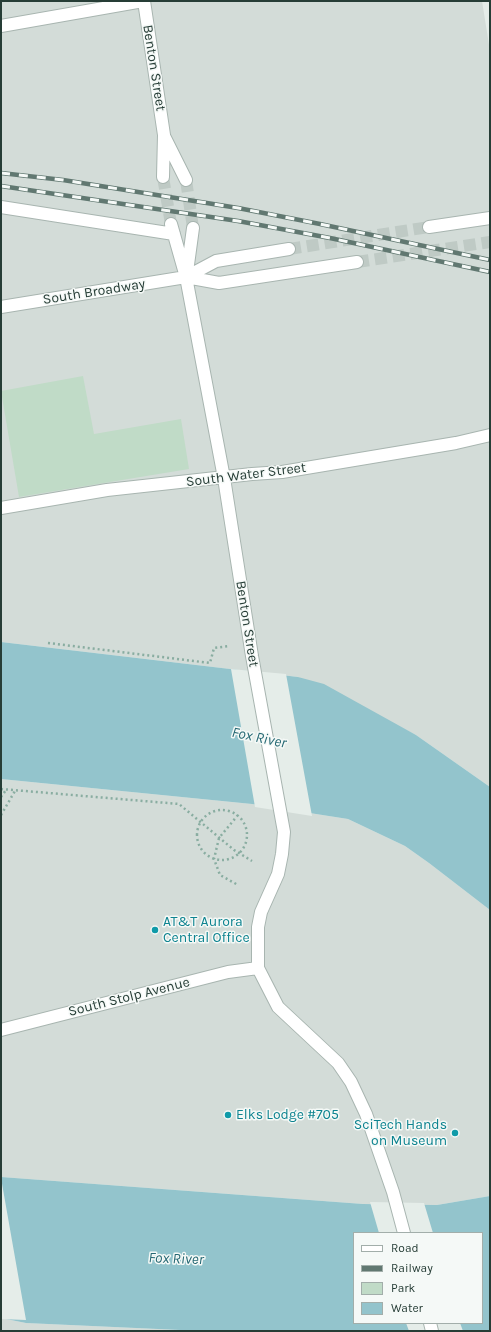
<!DOCTYPE html>
<style>
body{margin:0}
#map{position:relative;width:491px;height:1332px;overflow:hidden;background:#e5ede9;font-family:Karla,sans-serif}
canvas{display:block}
.frame{position:absolute;inset:0;border:2px solid #263d36;pointer-events:none}
.legend{position:absolute;left:353px;top:1232px;width:130px;height:92px;box-sizing:border-box;background:#f5f9f7;border:1px solid #a2aeaa;margin:0;padding:5px 7px;list-style:none;font-size:12px;color:#263d36}
.legend li{display:flex;align-items:center;gap:8px;height:20px}
.legend b{width:20px;border:1px solid #a2aeaa}
</style>
<div id="map">
<canvas width="491" height="1332"></canvas>
<div class="frame"></div>
<ul class="legend">
<li><b style="height:5px;background:#fff"></b>Road</li>
<li><b style="height:5px;background:#617871"></b>Railway</li>
<li><b style="height:11px;background:#c0dbc7"></b>Park</li>
<li><b style="height:11px;background:#93c4cc"></b>Water</li>
</ul>
</div>
<script>
const g = document.querySelector('canvas').getContext('2d');
g.lineJoin = 'round';
function fillPath(path, color) { g.fillStyle = color; g.fill(path, 'evenodd'); }
const poly = rows => new Path2D(rows.map(r => 'M' + r).join(''));
function strokePath(path, color, width, dash) { g.strokeStyle = color; g.lineWidth = width; g.lineCap = dash ? 'butt' : 'round'; g.setLineDash(dash || []); g.stroke(path); }
function drawText(font, color, halo, rows, align = 'center') {
  g.font = font + ' Karla,sans-serif'; g.lineWidth = 3; g.setLineDash([]); g.textBaseline = 'middle'; g.strokeStyle = halo; g.fillStyle = color; for (const [text, x, y, turn = 0] of rows) {
    g.save(); g.translate(x, y); g.rotate((+turn || 0) * Math.PI / 180); g.textAlign = isNaN(turn) ? turn : align; if (halo) g.strokeText(text, 0, 0); g.fillText(text, 0, 0); g.restore();
  }
}
const built = poly([
 [1,1,482,1,490,51,490,787,416,735,298,677,1,642],
 [1,779,252,804,348,819,405,846,429,863,490,910,490,1196,437,1205,363,1204,1,1177],
 [1,1318,26,1323,202,1331,1,1331]
]);
const green = poly([
 [83,376,94,434,181,419,189,469,19,497,1,391]
]);
const water = poly([
 [1,642,298,677,324,684,416,735,490,787,490,910,429,863,405,846,348,819,252,804,1,779],
 [1,1177,363,1204,437,1205,490,1196,490,1331,202,1331,26,1323,1,1318],
 [354,1233,482,1233,482,1323,354,1323]
]);
const pier = poly([
 [231,669,286,674,312,816,255,807],
 [1,1178,26,1320,1,1319],
 [370,1202,424,1203,433,1233,379,1233],
 [406,1323,460,1323,463,1331,409,1331]
]);
const minorTunnel = poly([
 [163,177,171,224],
 [186,180,193,228],
 [289,249,429,227],
 [357,262,490,242]
]);
const path = poly([
 [48,643,210,663,214,648,230,646],
 [1,789,179,804,234,850,252,861],
 [1,797,6,790],
 '197 835a25 25 0 1 1 50 0a25 25 0 1 1-50 0Z',
 [1,815,15,791],
 [238,815,219,838,214,859,220,875,238,885]
]);
const minor = poly([
 [144,1,164,135,163,177],
 [1,26,143,1],
 [165,138,186,180],
 [1,207,174,234],
 [171,224,186,277,224,478,252,656,284,832,282,854,278,874,261,912,258,927,258,968,278,1007,338,1063,351,1082,366,1114,393,1192,404,1233],
 [429,227,490,218],
 [187,272,193,228],
 [186,277,219,283,357,262],
 [1,307,186,277,216,261,289,249],
 [1,508,107,490,252,474,282,472,456,443,490,435],
 [1,1030,228,972,258,968],
 [430,1323,432,1331]
]);
const rail = poly([
 [1,173,63,180,238,208,320,224,490,260],
 [1,186,238,221,330,238,490,272]
]);
const markers = [
 [155,930,4,"#0f9aa8"],
 [228,1115,4,"#0f9aa8"],
 [455,1133,4,"#0f9aa8"]
];
const streetNames = [
 ["Benton Street",154,68,81],
 ["South Broadway",94,292,-9],
 ["South Water Street",246,475,-7],
 ["Benton Street",247,624,81],
 ["South Stolp Avenue",129,997,-14]
];
const cultureNames = [
 ["AT&T Aurora",163,922],
 ["Central Office",163,938],
 ["Elks Lodge #705",236,1115],
 ["SciTech Hands",447,1125,"right"],
 ["on Museum",447,1141,"right"]
];
const waterNames = [
 ["Fox River",259,738,12],
 ["Fox River",176,1259,2]
];
fillPath(built, '#d3dcd8');
fillPath(green, '#c0dbc7');
fillPath(water, '#93c4cc');
fillPath(pier, '#e5ede9');
strokePath(minorTunnel, '#bfcac5', 12, [12, 6]);
strokePath(minor, '#a8b5b0', 14);
strokePath(path, '#89ada1', 2.5, [2, 3]);
strokePath(minor, '#fff', 12);
strokePath(rail, '#617871', 4.5);
strokePath(rail, '#f5f9f7', 3, [9]);
for (const [x, y, r, color] of markers) { const dot = new Path2D(); dot.arc(x, y, r, 0, 2 * Math.PI); g.fillStyle = color; g.fill(dot); strokePath(dot, '#f5f9f7', 1.5); }
drawText('14px', '#263d36', '#f5f9f7', streetNames);
drawText('14px', '#0d838f', '#f5f9f7', cultureNames, 'left');
drawText('italic 15px', '#256873', '#f5f9f7', waterNames);
</script>
